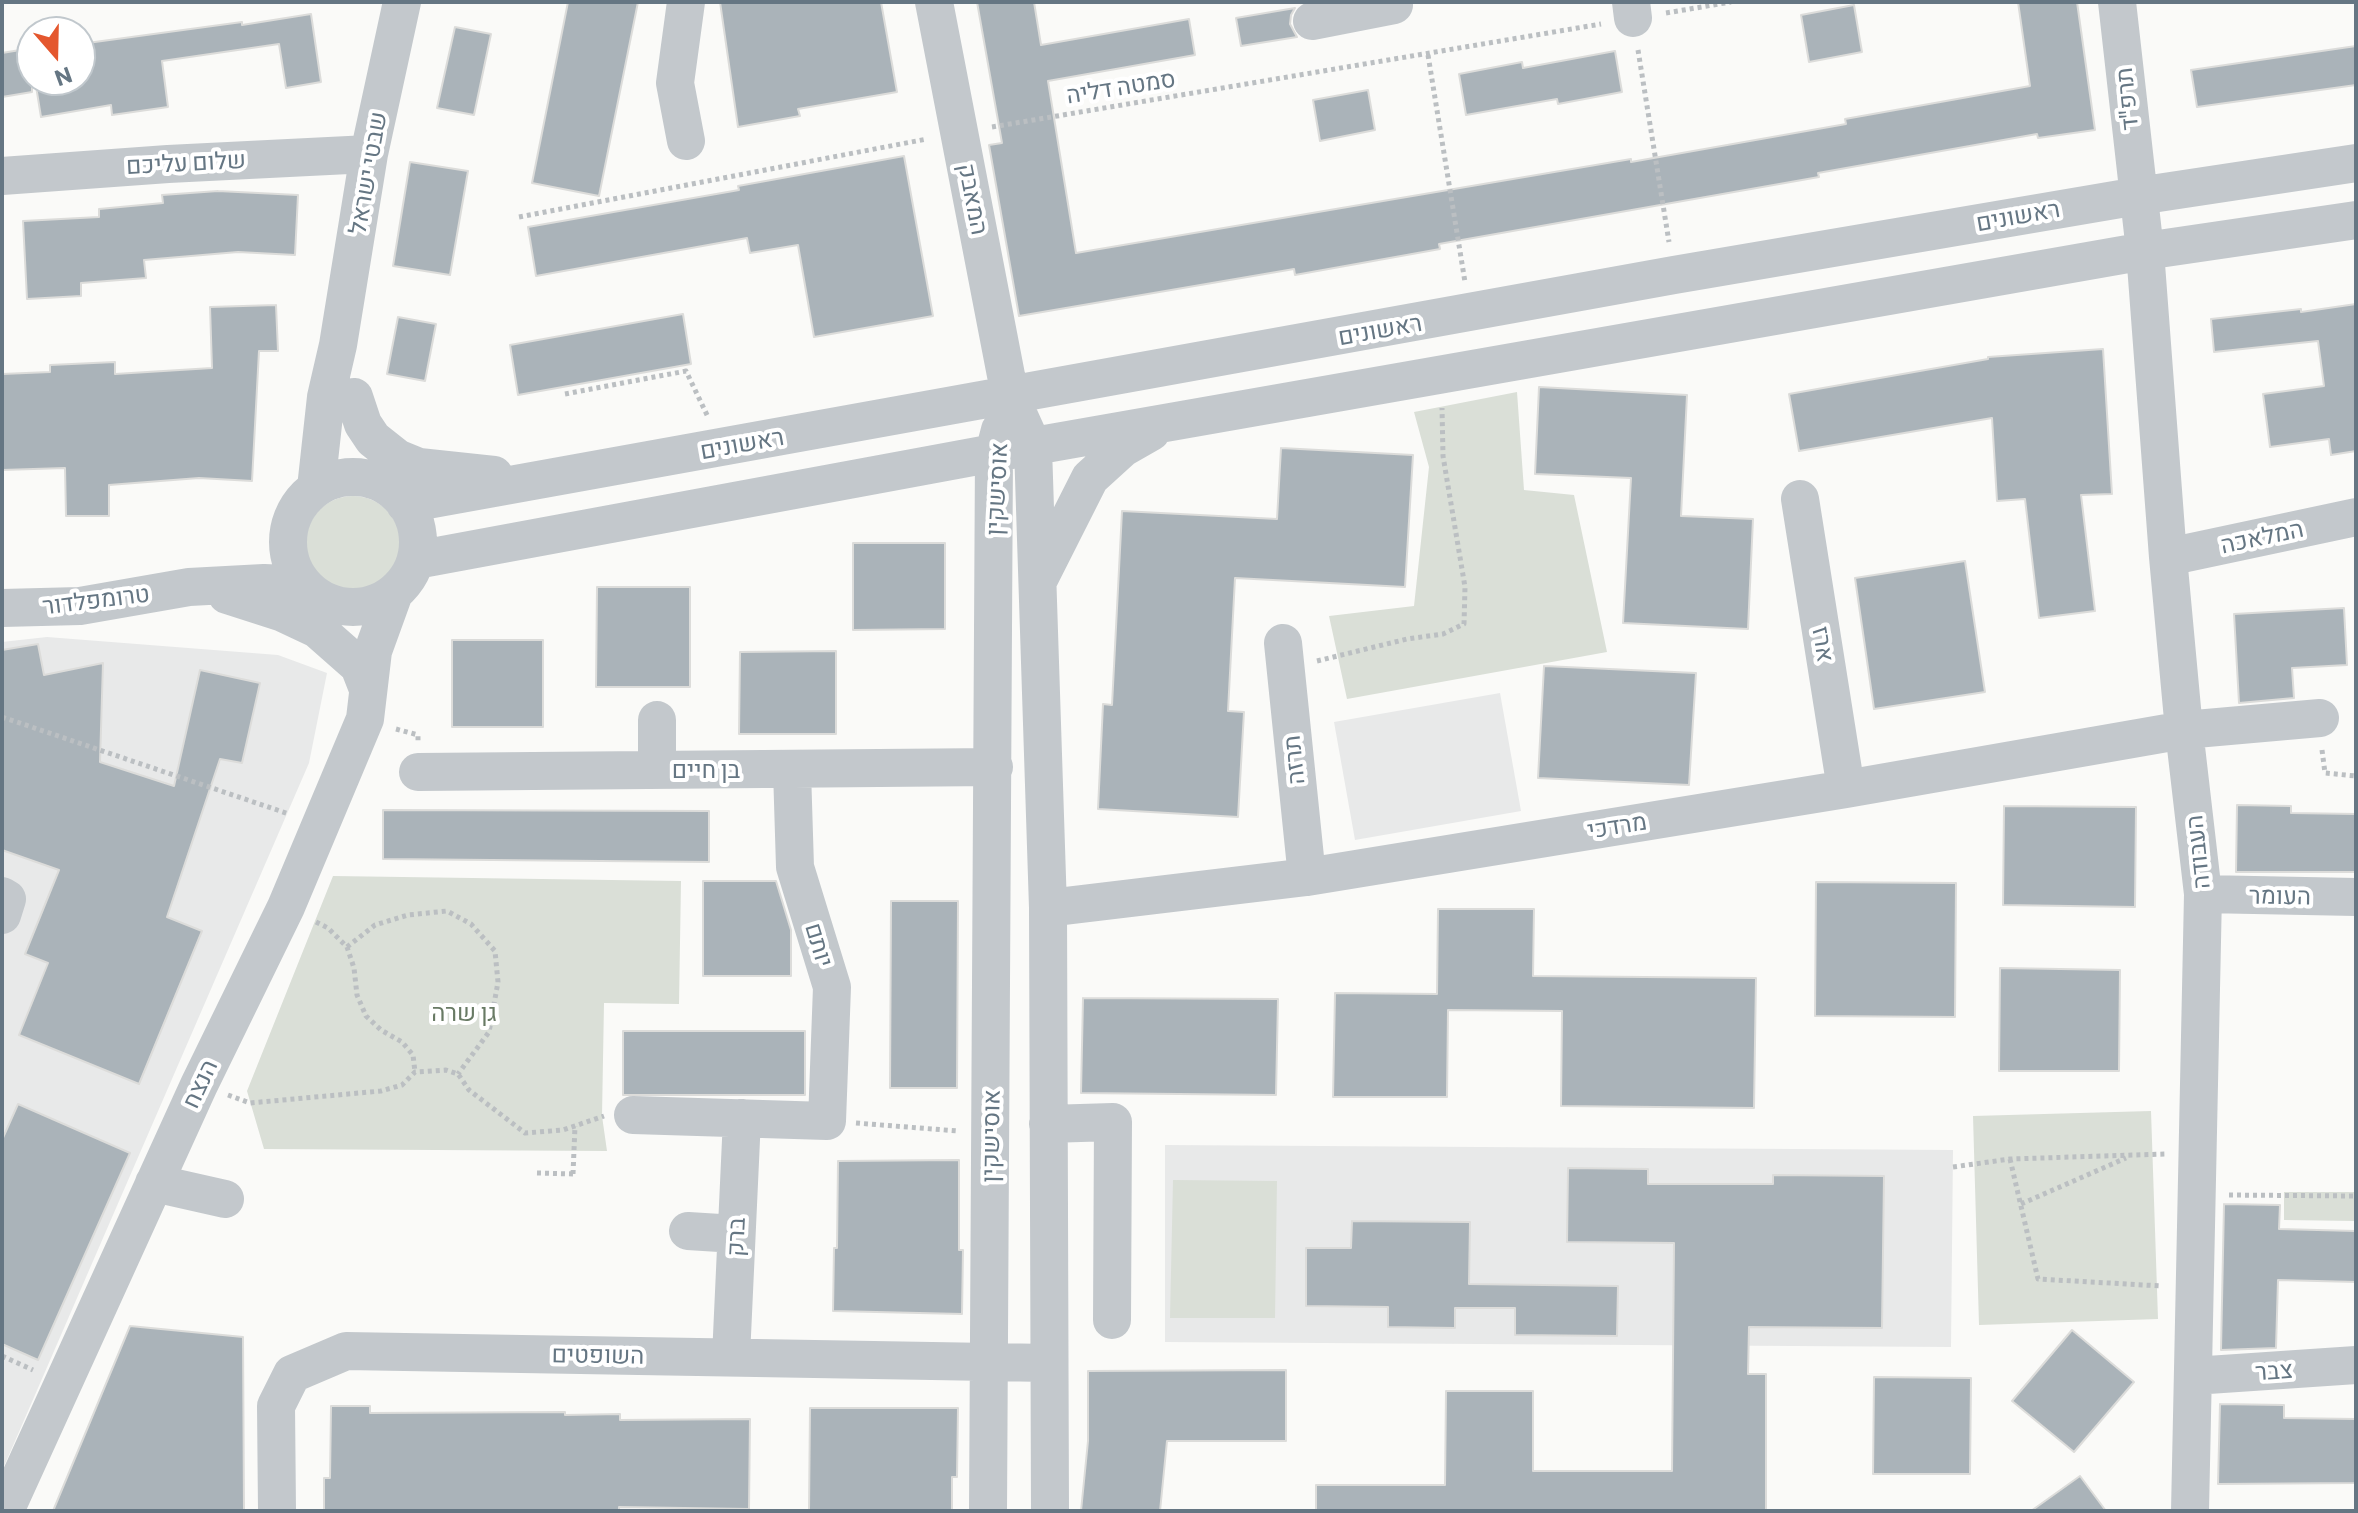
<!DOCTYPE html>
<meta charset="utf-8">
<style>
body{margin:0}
#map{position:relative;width:2358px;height:1513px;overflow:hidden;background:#fafaf8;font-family:Commissioner,sans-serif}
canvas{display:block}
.frame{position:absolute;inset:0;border:4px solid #657683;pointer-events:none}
.north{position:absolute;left:16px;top:16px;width:80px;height:80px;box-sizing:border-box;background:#fff;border:2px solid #c1c8cd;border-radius:50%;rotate:160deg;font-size:22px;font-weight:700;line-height:32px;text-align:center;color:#657683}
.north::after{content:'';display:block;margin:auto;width:28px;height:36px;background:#e4572e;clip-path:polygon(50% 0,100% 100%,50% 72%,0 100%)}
</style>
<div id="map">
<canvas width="2358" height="1513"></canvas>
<div class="frame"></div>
<div class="north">N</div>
</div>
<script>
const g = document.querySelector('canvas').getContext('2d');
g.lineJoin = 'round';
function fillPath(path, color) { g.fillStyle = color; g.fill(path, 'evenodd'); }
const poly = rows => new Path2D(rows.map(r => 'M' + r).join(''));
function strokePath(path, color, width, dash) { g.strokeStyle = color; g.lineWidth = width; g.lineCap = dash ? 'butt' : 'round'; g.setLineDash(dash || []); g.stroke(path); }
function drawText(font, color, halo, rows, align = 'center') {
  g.font = font + ' Commissioner,Heebo,sans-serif'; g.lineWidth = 8; g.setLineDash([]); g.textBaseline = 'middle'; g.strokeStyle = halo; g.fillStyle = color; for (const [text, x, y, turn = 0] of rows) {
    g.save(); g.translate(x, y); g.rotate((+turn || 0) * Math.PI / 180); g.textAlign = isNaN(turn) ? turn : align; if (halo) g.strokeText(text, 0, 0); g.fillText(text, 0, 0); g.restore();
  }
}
const built = poly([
 [47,637,278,655,327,673,309,763,2,1471,2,642],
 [1500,693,1521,811,1355,840,1334,722],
 [1165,1145,1953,1150,1951,1347,1165,1342]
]);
const green = poly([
 [1517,392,1524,490,1574,495,1607,652,1347,699,1329,616,1414,606,1429,467,1414,412],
 '306 543a47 47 0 1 1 94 0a47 47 0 1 1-94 0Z',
 [333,876,681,881,679,1004,604,1003,602,1116,607,1151,264,1149,247,1091],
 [2151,1111,2158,1319,1979,1325,1973,1116],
 [1173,1180,1277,1181,1275,1318,1170,1318],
 [2284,1192,2356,1192,2356,1221,2284,1220]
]);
const building = poly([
 [568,2,638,2,599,196,532,183,568,2],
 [720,2,881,2,897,92,798,109,800,116,738,127,720,2],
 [977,2,1034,2,1041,45,1189,19,1195,55,1048,81,1076,253,1631,159,1631,162,1846,124,1845,119,2030,86,2018,2,2077,2,2095,130,2038,138,2037,134,1818,173,1819,177,1439,244,1440,249,1295,275,1294,269,1019,316,989,145,1002,143,977,2],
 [1854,5,1862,52,1809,62,1801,15,1854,5],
 [1295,8,1291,15,1290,24,1297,37,1241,46,1236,18,1295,8],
 [311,14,321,82,286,88,279,44,162,61,168,107,112,115,111,105,41,117,35,80,80,80,80,44,242,22,242,25,311,14],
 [455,27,491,34,474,115,437,108,455,27],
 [2356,46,2356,85,2197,107,2191,70,2356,46],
 [32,48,32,92,2,97,2,53,32,48],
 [1615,51,1622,92,1558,104,1557,99,1466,115,1459,74,1522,62,1523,68,1615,51],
 [1368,90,1375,130,1320,141,1313,100,1368,90],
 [904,156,933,316,814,337,798,245,750,253,747,238,536,276,528,227,739,190,738,186,904,156],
 [410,162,468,171,450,275,393,266,410,162],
 [218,191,298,195,295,255,238,252,144,260,146,278,81,283,81,296,27,299,23,221,99,217,99,209,163,203,162,195,218,191],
 [2356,304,2356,451,2331,455,2329,439,2270,447,2263,394,2324,386,2318,341,2214,352,2211,319,2301,309,2301,312,2356,304],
 [276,305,278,351,259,351,252,481,199,478,109,485,109,516,66,516,65,468,2,470,2,374,50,372,50,365,115,362,115,374,212,368,210,307,276,305],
 [683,314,691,364,518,395,510,345,683,314],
 [398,317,436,324,425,381,387,374,398,317],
 [2103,349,2112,494,2081,495,2095,611,2039,618,2025,499,1997,501,1992,418,1799,451,1789,394,1988,359,1988,357,2103,349],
 [1539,387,1687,395,1681,516,1753,519,1748,629,1623,623,1631,478,1535,474,1539,387],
 [1281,448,1413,455,1405,587,1235,578,1228,711,1244,712,1238,817,1098,809,1103,704,1112,705,1122,511,1277,519,1281,448],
 [853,543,945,543,945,629,853,630,853,543],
 [1965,561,1985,692,1874,709,1855,578,1965,561],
 [597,587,690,587,690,687,596,687,597,587],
 [2344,608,2347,665,2292,668,2294,698,2239,703,2234,614,2344,608],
 [452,640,543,640,543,727,452,727,452,640],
 [38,644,44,675,103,663,100,762,174,786,200,670,260,683,242,763,220,759,167,917,202,931,139,1084,19,1035,48,963,25,954,59,870,2,850,2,650,38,644],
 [836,651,836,734,739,734,740,652,836,651],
 [1544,666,1696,673,1689,785,1538,778,1544,666],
 [2237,805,2291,806,2291,813,2356,814,2356,872,2236,872,2237,805],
 [2004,806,2136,807,2135,907,2003,905,2004,806],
 [383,810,709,811,709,862,383,859,383,810],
 [703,881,776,881,791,930,791,976,703,976,703,881],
 [1816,882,1956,883,1955,1017,1815,1016,1816,882],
 [891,901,958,901,957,1088,890,1088,891,901],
 [1438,909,1534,909,1533,976,1756,978,1754,1108,1561,1106,1562,1011,1448,1010,1447,1097,1333,1097,1335,993,1437,994,1438,909],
 [2000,968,2120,970,2119,1071,1999,1071,2000,968],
 [1083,998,1278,999,1276,1095,1081,1093,1083,998],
 [623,1031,805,1031,805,1095,623,1095,623,1031],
 [18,1104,130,1153,38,1360,2,1344,2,1140,18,1104],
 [959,1160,959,1250,963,1250,962,1314,833,1311,834,1248,837,1248,838,1161,959,1160],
 [1568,1168,1648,1169,1648,1184,1773,1184,1773,1175,1884,1176,1882,1328,1749,1327,1748,1374,1766,1374,1766,1511,1316,1511,1316,1485,1445,1485,1446,1391,1533,1391,1533,1471,1672,1471,1674,1243,1567,1242,1568,1168],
 [2224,1204,2280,1205,2279,1229,2356,1231,2356,1282,2278,1280,2276,1348,2221,1350,2224,1204],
 [1352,1221,1470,1222,1469,1284,1618,1286,1617,1336,1515,1335,1515,1308,1455,1308,1455,1328,1388,1327,1388,1307,1306,1306,1306,1248,1351,1248,1352,1221],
 [130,1326,243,1337,244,1511,53,1511,130,1326],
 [2072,1330,2134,1382,2074,1452,2012,1401,2072,1330],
 [1286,1370,1286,1441,1167,1441,1160,1511,1081,1511,1088,1441,1088,1371,1286,1370],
 [1874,1377,1971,1378,1970,1474,1873,1474,1874,1377],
 [2220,1404,2284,1405,2284,1418,2356,1419,2356,1483,2218,1484,2220,1404],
 [331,1406,370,1406,370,1413,565,1412,565,1415,620,1414,620,1420,750,1419,749,1509,619,1507,619,1511,324,1511,324,1478,330,1478,331,1406],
 [810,1408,958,1408,957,1477,952,1477,952,1511,809,1511,810,1408],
 [2080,1476,2106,1511,2031,1511,2080,1476]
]);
const path = poly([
 [1666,13,1731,2],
 [1638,50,1669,242],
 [1428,55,1465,282],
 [992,127,1601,24],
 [519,217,927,139],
 [565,394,686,371,708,417],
 [1317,661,1407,639,1443,634,1464,624,1465,587,1443,456,1442,408],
 [2,717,289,814],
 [396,729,418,735,418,742],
 [2322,750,2325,773,2356,776],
 [316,922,328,928,347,947,354,968,357,995,366,1016,381,1030,402,1042,413,1055,415,1072],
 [347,947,375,925,408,915,447,911,471,924,495,951,498,982,489,1032,458,1074],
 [228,1095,250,1103,381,1091,402,1085,415,1072,446,1070,458,1074,469,1090,525,1133,563,1130,604,1116],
 [856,1123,958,1131],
 [2010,1159,2038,1279,2162,1286],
 [1953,1167,2010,1159,2165,1154],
 [537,1173,575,1174],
 [573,1174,575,1126],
 [2229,1195,2356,1196],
 [2021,1204,2126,1158],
 [2,1356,33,1370]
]);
const minor = poly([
 [686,2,675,83,686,141],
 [934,2,1010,396,1033,447,1048,908,1050,1511],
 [1631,2,1633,18],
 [2117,2,2145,251,2168,557,2184,730,2203,894,2190,1511],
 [1312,21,1394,5,1393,2],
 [2,176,168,164,369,154],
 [354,397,363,424,373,439,397,458,419,467,494,475],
 '288 542a65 65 0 1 1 130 0a65 65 0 1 1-130 0Z',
 [316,488,326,397,338,345,369,154,402,2],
 [1800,499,1846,789],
 [405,504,1674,275,2138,196,2356,163],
 [2168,557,2356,517],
 [416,560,994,453,2145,251,2356,220],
 [1039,579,1090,478,1123,448,1151,432],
 [227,595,283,613,317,629,359,666,368,689],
 [2,608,80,606,189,587,264,583,287,584,315,596],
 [1283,643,1307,877],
 [657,720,657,770],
 [418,772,994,767],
 [2203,894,2356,897],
 [2,896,7,899,2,915],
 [1048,908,1307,877,1846,789,2184,730,2320,718],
 [633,1115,827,1121,832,987,795,867,792,770],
 [1048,1124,1113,1122,1112,1320],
 [154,1183,225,1199],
 [688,1231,736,1234],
 [731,1357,742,1118],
 [2193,1376,2356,1365],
 [5,1511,199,1085,286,907,365,719,373,651,394,593],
 [277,1511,276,1406,292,1374,346,1351,1049,1363],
 [988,1511,994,453,1000,430]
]);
const streetNames = [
 ["סמטה דליה",1121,87,-9],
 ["תרפ\"ד",2127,99,-96],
 ["שלום עליכם",186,163,-3],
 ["שבטי ישראל",368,173,-80],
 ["המאבק",973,199,79],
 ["ראשונים",2018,216,-10],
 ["ראשונים",1380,330,-10],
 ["ראשונים",742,444,-10],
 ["אוסישקין",997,489,-87],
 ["המלאכה",2262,537,-12],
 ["טרומפלדור",96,600,-7],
 ["ארז",1823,644,81],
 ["תרזה",1294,760,-96],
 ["בן חיים",706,770],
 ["מרדכי",1617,826,-9],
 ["העבודה",2198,852,-96],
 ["העומר",2280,896,1],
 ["יותם",819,945,73],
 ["הנצח",200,1084,-65],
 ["אוסישקין",991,1136,-89],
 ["ברק",736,1237,-87],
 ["השופטים",598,1355,1],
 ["צבר",2274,1371,-4]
];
const parkNames = [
 ["גן שרה",464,1013]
];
fillPath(built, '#e8e9e9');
fillPath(green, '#dadfd7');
fillPath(building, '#aab3b9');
strokePath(building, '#dcdcda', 2);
strokePath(path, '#bbbfc2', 5, [4, 4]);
strokePath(minor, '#c3c8cc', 38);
drawText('24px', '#657683', '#fff', streetNames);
drawText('24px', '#687a64', '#fff', parkNames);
</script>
